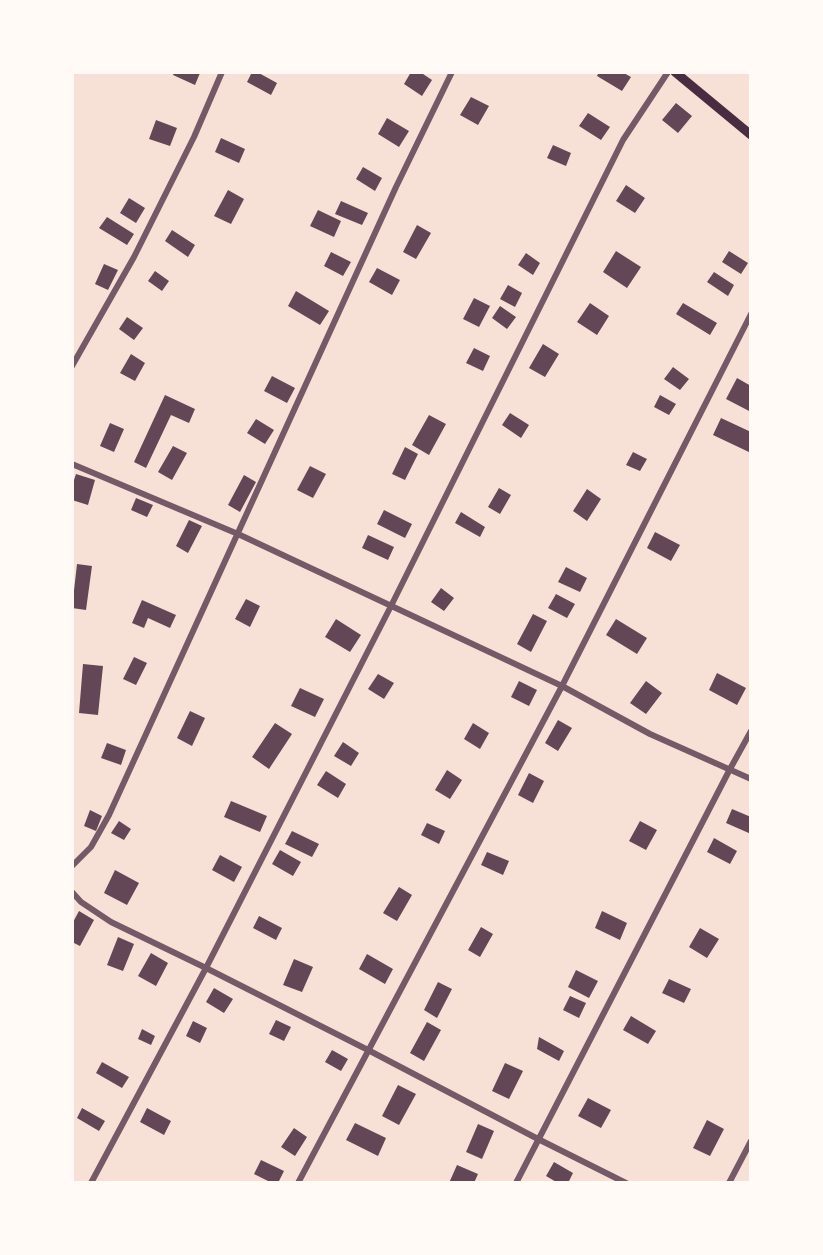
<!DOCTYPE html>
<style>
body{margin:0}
#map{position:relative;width:823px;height:1255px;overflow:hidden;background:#f7e1d7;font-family:"Alegreya Sans",sans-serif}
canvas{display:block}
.frame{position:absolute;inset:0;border:74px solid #fffaf5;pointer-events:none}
</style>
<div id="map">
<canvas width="823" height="1255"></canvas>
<div class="frame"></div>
</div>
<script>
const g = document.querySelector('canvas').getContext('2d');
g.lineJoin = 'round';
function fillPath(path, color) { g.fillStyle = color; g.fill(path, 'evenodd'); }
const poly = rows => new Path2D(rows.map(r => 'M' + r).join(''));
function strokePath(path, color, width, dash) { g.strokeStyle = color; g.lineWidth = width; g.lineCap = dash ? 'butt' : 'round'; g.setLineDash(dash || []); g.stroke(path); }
const building = poly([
 [174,72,199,72,200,73,195,85,173,75],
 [252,72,257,72,277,83,271,95,247,82],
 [411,72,420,72,432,80,422,96,404,84],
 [599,72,622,72,631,77,622,91,597,76],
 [471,97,489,106,478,125,460,115],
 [676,103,692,116,678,133,662,120],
 [588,113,610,127,601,140,579,126],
 [387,118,409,131,399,147,378,134],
 [156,120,177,128,170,146,149,139],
 [221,138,245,149,239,163,215,152],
 [553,145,571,153,566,166,547,158],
 [363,167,382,178,375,191,356,179],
 [626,185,645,198,635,213,616,201],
 [228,190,244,199,231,224,214,216],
 [129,198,145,208,136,223,120,213],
 [341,201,368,213,362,225,335,214],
 [318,210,341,221,334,237,310,226],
 [107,217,134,234,127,245,99,228],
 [417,225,431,233,416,259,403,252],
 [172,230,195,245,188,257,165,241],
 [616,251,641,267,627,288,603,272],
 [729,251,748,263,741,274,722,262],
 [331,252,351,262,343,276,324,266],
 [526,253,540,263,533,275,518,265],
 [104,264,118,270,108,290,95,284],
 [377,268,400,280,392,295,369,282],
 [155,271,169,281,162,291,148,281],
 [714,272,734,285,728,296,707,282],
 [508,285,522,293,515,307,500,299],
 [296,291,329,311,320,325,288,306],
 [474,298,490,306,479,327,463,319],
 [590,303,609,316,597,335,577,322],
 [683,303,717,323,710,335,676,314],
 [500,306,516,317,507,329,492,318],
 [127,317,143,328,134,340,119,329],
 [543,344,559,354,545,377,529,368],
 [474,348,490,356,483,371,466,363],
 [131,354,145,363,135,381,120,373],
 [673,367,689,379,680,390,664,379],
 [272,376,295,388,287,403,264,391],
 [737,378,751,386,751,412,726,399],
 [165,395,195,409,189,423,171,415,146,468,134,462],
 [660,395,676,404,669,415,654,407],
 [510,413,529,425,521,438,502,425],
 [429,415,446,424,429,455,412,445],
 [721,418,751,432,751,453,713,435],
 [256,419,274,430,265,444,247,433],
 [110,423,124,429,114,452,100,446],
 [173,446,187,453,172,480,158,472],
 [405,447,418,454,405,480,392,474],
 [633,452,647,459,640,471,626,465],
 [310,466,326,474,313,498,297,490],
 [76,474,95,480,88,505,72,500,72,486],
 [244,475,256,482,240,512,228,505],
 [499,488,511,495,500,514,488,507],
 [587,489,601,499,587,521,573,511],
 [136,498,153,505,147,517,131,510],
 [384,510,412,524,405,538,377,524],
 [461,512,485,527,480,537,455,523],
 [189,520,202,526,188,553,176,546],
 [655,532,680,545,671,561,647,548],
 [368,535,394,547,388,560,362,548],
 [77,564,92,566,86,610,72,608],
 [566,567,587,578,580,592,558,582],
 [441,588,454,598,444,611,431,602],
 [556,594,575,604,567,618,548,608],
 [246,599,260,606,250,627,235,619],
 [142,600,176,615,170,628,148,618,144,628,132,623],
 [533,614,547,621,531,652,517,644],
 [336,619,361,635,350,652,325,637],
 [616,619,647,638,637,654,606,635],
 [134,657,147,663,136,685,123,679],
 [83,664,103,666,98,715,79,713],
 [717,673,746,688,737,705,709,690],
 [378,674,394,683,384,699,368,689],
 [519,681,537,690,529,706,511,697],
 [646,681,662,693,646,714,630,703],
 [300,688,324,699,315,717,291,706],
 [190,711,205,718,192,746,177,738],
 [558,720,572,728,558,751,545,743],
 [275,723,292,734,269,769,252,757],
 [473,723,489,733,480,749,464,739],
 [343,742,359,753,351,766,334,756],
 [107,743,126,750,121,765,101,758],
 [447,770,462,780,450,799,435,790],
 [326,771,346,784,338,798,317,785],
 [529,773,544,781,533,803,518,795],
 [231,801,267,816,260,832,224,817],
 [732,809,751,817,751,834,726,823],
 [90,810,102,816,96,831,84,826],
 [119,821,131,829,124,840,111,833],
 [640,821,657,830,646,850,629,841],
 [427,823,445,831,439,844,421,835],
 [292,831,319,844,312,857,285,844],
 [714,838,737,851,730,864,707,852],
 [280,850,301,862,293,876,272,864],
 [487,852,509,861,503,875,481,865],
 [220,855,242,867,234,882,212,870],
 [115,870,139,883,127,905,104,893],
 [399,887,412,895,397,921,383,913],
 [79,911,94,920,80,946,72,942,72,924],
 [602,911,627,923,620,940,595,928],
 [259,916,282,928,276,940,253,928],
 [481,927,493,934,480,957,468,950],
 [700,928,719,939,707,958,689,947],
 [118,937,134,944,123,971,107,965],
 [151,953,168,963,156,986,138,976],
 [367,954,393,969,385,984,359,969],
 [294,959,313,967,302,992,283,985],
 [576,970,598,981,589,998,568,987],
 [669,979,691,989,684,1003,662,993],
 [438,982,452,989,437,1018,424,1010],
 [214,988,233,999,224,1013,206,1002],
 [570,996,586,1003,579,1018,563,1010],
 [631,1016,656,1031,648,1044,623,1030],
 [276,1020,291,1027,284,1041,269,1034],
 [193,1021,207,1028,200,1043,186,1036],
 [427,1022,441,1030,424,1061,410,1053],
 [142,1029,155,1036,151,1045,138,1039],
 [539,1037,564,1051,559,1061,537,1049],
 [332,1050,348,1059,341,1071,325,1062],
 [102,1062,129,1077,122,1088,96,1073],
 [505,1063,523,1071,509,1099,492,1091],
 [398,1085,416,1094,399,1125,382,1116],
 [588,1098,611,1110,601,1128,578,1116],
 [82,1108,105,1121,99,1131,77,1118],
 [147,1108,171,1121,164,1135,140,1122],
 [707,1120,724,1129,710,1156,693,1148],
 [355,1123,386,1138,378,1156,346,1140],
 [478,1124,494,1131,482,1159,466,1152],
 [294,1128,307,1137,295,1156,281,1147],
 [261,1160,284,1171,278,1183,272,1183,254,1174],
 [554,1162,573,1173,568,1183,558,1183,546,1176],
 [457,1165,478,1174,474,1183,449,1183]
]);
const minor = poly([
 [72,366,134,257,194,137,222,72],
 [72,464,238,534,562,686,650,734,751,779],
 [72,866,91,847,109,815,396,187,452,72],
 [72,892,81,902,111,922,206,968,368,1050,538,1139,626,1183],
 [91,1183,206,968,391,606,623,140,668,72],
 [298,1183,562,686,751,314],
 [516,1183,730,769,751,731],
 [729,1183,751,1141]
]);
const secondary = poly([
 [675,72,751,135]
]);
fillPath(building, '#644757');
strokePath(minor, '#755966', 6);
strokePath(secondary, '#4a2c40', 9);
</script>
